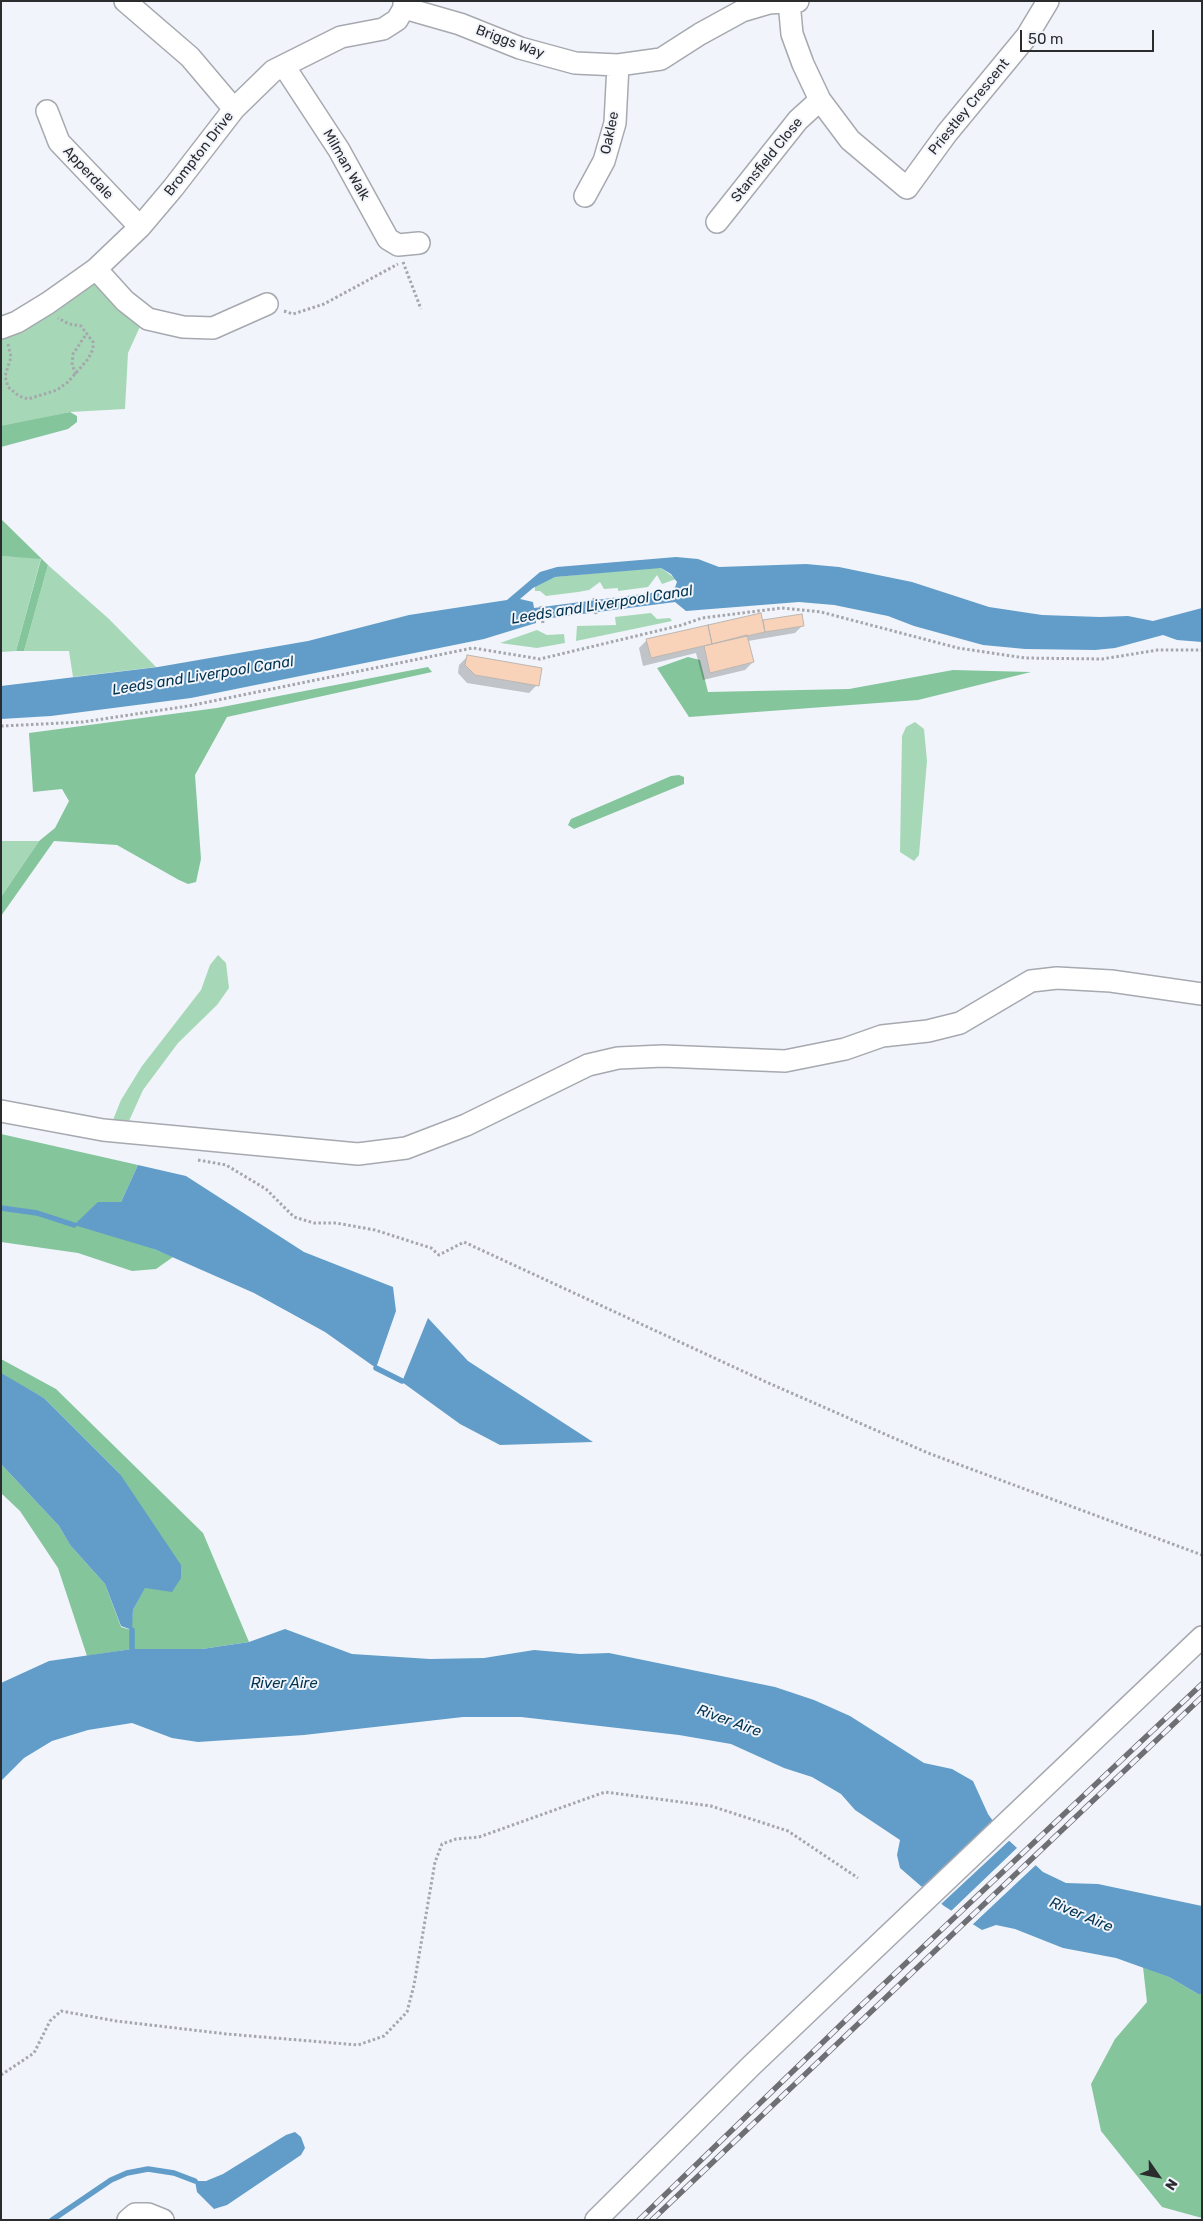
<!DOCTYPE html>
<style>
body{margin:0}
#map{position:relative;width:1203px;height:2221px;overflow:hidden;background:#f1f4fb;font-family:Rubik,sans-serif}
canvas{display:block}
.frame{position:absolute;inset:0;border:2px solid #2b2c2e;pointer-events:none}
.north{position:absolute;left:1133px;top:2151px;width:50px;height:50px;-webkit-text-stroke:4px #f1f4fb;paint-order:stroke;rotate:123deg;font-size:14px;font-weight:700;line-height:20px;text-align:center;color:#2b2c2e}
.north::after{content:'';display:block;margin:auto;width:18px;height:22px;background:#2b2c2e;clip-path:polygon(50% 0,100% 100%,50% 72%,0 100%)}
.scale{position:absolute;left:1020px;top:30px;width:134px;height:22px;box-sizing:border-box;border:2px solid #2b2c2e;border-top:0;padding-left:6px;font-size:15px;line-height:18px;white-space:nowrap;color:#2b2c2e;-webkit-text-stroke:4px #f1f4fb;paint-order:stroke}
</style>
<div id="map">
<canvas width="1203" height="2221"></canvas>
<div class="frame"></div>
<div class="north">N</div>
<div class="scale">50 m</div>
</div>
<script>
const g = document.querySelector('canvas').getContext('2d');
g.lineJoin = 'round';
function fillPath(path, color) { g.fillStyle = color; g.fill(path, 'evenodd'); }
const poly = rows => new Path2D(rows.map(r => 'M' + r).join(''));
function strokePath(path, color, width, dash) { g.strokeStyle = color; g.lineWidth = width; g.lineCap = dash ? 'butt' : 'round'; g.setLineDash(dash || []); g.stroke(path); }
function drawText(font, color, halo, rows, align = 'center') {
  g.font = font + ' Rubik,sans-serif'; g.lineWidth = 4; g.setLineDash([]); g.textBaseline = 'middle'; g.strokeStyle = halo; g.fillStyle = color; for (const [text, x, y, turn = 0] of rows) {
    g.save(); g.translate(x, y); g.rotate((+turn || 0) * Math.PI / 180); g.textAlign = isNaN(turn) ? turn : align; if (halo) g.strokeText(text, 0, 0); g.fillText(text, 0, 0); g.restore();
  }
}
const green = poly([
 [98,281,143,320,128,353,125,409,70,412,1,427,1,340,25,330,57,311],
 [1,556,41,558,16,651,1,652],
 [48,565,109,619,156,667,73,677,69,651,24,651],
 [649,568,661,568,676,579,662,584,657,575,648,587,618,591,618,588,604,589,600,582,589,590,578,592,546,596,540,591,535,591,535,586,555,577],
 [651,613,657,619,670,618,672,621,576,641,577,626,616,625,615,617],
 [537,630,547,635,564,634,565,643,537,648,500,643],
 [915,722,924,729,927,761,919,855,914,861,900,852,902,736,906,727],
 [1,841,39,841,1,897],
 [218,955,226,963,229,988,217,1005,178,1043,143,1090,129,1121,113,1120,121,1100,142,1066,201,990,210,965]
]);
const forest = poly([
 [70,412,77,416,77,422,68,429,1,447,1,426],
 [1,519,48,565,24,651,16,651,41,559,1,556],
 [688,657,700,660,708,692,849,689,953,670,1031,672,918,700,689,717,657,668],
 [428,667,432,672,227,717,195,775,201,859,196,882,188,884,179,880,117,845,54,841,1,916,1,897,39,841,55,828,69,801,62,789,33,792,29,733,217,708],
 [679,775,684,777,684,784,574,829,568,825,571,819,671,776],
 [1,1134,138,1165,121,1202,98,1202,154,1249,173,1257,156,1269,132,1271,78,1253,1,1242],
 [1,1359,56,1389,203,1533,249,1642,202,1649,132,1649,87,1656,58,1568,20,1511,1,1493,1,1464,59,1526,70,1545,105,1584,121,1627,131,1630,133,1610,145,1587,120,1474,44,1398,1,1374],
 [1143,1967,1169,1977,1198,1994,1202,1994,1202,2218,1162,2207,1101,2131,1091,2084,1115,2039,1147,2002]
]);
const water = poly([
 [676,557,698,559,719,567,806,564,839,567,912,582,989,607,1042,615,1100,617,1128,616,1153,621,1202,608,1202,642,1177,640,1163,635,1115,648,1095,650,1025,649,983,645,914,626,888,616,834,605,799,602,686,611,675,602,536,620,536,623,484,639,191,698,51,716,1,719,1,686,158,667,308,641,409,615,507,600,540,572,557,567],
 [661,568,671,574,677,582,674,590,534,608,533,602,520,599,533,588,555,577],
 [138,1165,186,1176,304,1252,393,1287,396,1311,376,1368,325,1332,254,1293,154,1249,74,1225,98,1202,121,1202],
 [428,1318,468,1361,593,1442,500,1445,460,1424,402,1382],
 [1,1373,44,1398,120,1474,181,1565,181,1578,172,1592,145,1588,133,1610,132,1630,121,1626,105,1584,70,1545,59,1526,1,1464],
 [285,1629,352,1654,430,1659,484,1658,534,1650,580,1654,609,1653,775,1687,814,1700,850,1716,924,1763,952,1769,973,1781,988,1814,1003,1835,1043,1872,1066,1883,1098,1884,1202,1906,1202,1994,1198,1994,1169,1977,1116,1958,1063,1948,1015,1929,996,1925,982,1930,944,1906,900,1868,897,1855,900,1840,855,1810,841,1794,812,1777,784,1768,731,1744,679,1735,521,1717,463,1717,304,1735,198,1742,172,1738,132,1723,88,1730,52,1741,24,1758,1,1781,1,1683,49,1661,132,1649,202,1649,249,1642],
 [295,2132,301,2137,305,2148,301,2155,227,2205,214,2209,197,2192,195,2181,206,2181,223,2174,286,2135]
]);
const pier = poly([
 [994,1819,1011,1839,940,1905,920,1889],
 [1019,1846,1038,1863,971,1926,950,1912]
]);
const shadow = poly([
 [801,616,803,625,795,633,748,641,753,662,745,670,703,680,696,653,643,666,639,648,647,640],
 [467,657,537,685,529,693,467,683,458,673,459,665]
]);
const stream = poly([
 [1,1208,37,1213,74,1225],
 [376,1368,402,1381],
 [132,1630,132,1649],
 [52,2220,111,2180,127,2173,148,2169,174,2173,195,2181]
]);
const building = poly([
 [761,613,765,632,712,644,708,625,761,613],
 [802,614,804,626,765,632,763,620,802,614],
 [708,625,712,644,651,658,646,639,708,625],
 [747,635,754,662,710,673,704,646,747,635],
 [467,655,542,668,539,686,475,675,465,665,467,655]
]);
const path = poly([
 [403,262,421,309],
 [284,311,293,314,324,304,398,264],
 [8,344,11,357,5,376,8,387,19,396,28,399,57,390,68,382,88,359,93,349,93,342,81,326,69,324,58,318],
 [76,374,72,365,73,354,87,333],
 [594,598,596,614],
 [541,606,543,623],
 [1,726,83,722,188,706,473,648,540,659,682,625,702,618,782,608,821,612,958,648,1025,658,1102,659,1158,650,1202,650],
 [198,1160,226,1165,266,1189,294,1217,314,1223,336,1223,375,1230,431,1248,439,1255,464,1242,764,1381,928,1453,1202,1555],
 [1,2075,34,2053,50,2021,61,2011,116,2021,227,2034,358,2045,384,2036,407,2012,414,1985,435,1862,442,1844,456,1839,479,1837,605,1792,711,1806,788,1831,858,1878]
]);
const minor = poly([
 [125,1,190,57,234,109],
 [789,2,792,34,803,64,820,100,850,140,907,188,947,133,1027,36,1048,1],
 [404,8,460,24,520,48,575,63,618,65,661,59,700,34,742,11,769,3,798,1],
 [284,66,339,150,388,239,398,245,419,243],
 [47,111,59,142,140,227],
 [585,196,604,161,615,123,618,65],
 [717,222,798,120,820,100],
 [96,269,125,301,148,319,183,327,213,328,267,304],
 [1,328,17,322,48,303,96,269,140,227,173,188,234,109,273,71,341,37,383,29,397,20,404,8,404,1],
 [1,1111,103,1130,358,1154,406,1148,466,1125,588,1065,618,1058,663,1056,785,1061,845,1049,882,1036,928,1031,960,1023,1031,981,1057,978,1111,981,1202,994],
 [128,2220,135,2214,148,2214,163,2220],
 [596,2220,752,2065,1202,1637]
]);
const rail = poly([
 [639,2220,850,2016,1202,1684],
 [652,2220,1202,1697]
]);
const streetNames = [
 ["Briggs Way",510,42,20],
 ["Priestley Crescent",969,107,-51],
 ["Oaklee",610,133,-78],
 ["Brompton Drive",199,154,-52],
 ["Stansfield Close",767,160,-51],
 ["Milman Walk",346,165,60],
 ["Apperdale",88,173,47]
];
const waterNames = [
 ["Leeds and Liverpool Canal",602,605,-9],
 ["Leeds and Liverpool Canal",203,676,-9],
 ["River Aire",284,1684],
 ["River Aire",729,1721,20],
 ["River Aire",1081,1915,23]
];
fillPath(green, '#a6d8b7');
fillPath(forest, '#84c59c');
fillPath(water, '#619dc8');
fillPath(pier, '#f1f4fb');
fillPath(shadow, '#0003');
strokePath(stream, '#619dc8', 5.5);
fillPath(building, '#f8d3ba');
strokePath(building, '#bcb6b1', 1);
strokePath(minor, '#a6a9af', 24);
strokePath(path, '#a5a7ac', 3, [2.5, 2.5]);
strokePath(minor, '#fff', 21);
strokePath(rail, '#6d6f73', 5.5);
strokePath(rail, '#f1f4fb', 4, [11]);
drawText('14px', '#2b2c2e', '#f1f4fb', streetNames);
drawText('italic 15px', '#013451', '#f1f4fb', waterNames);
</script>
